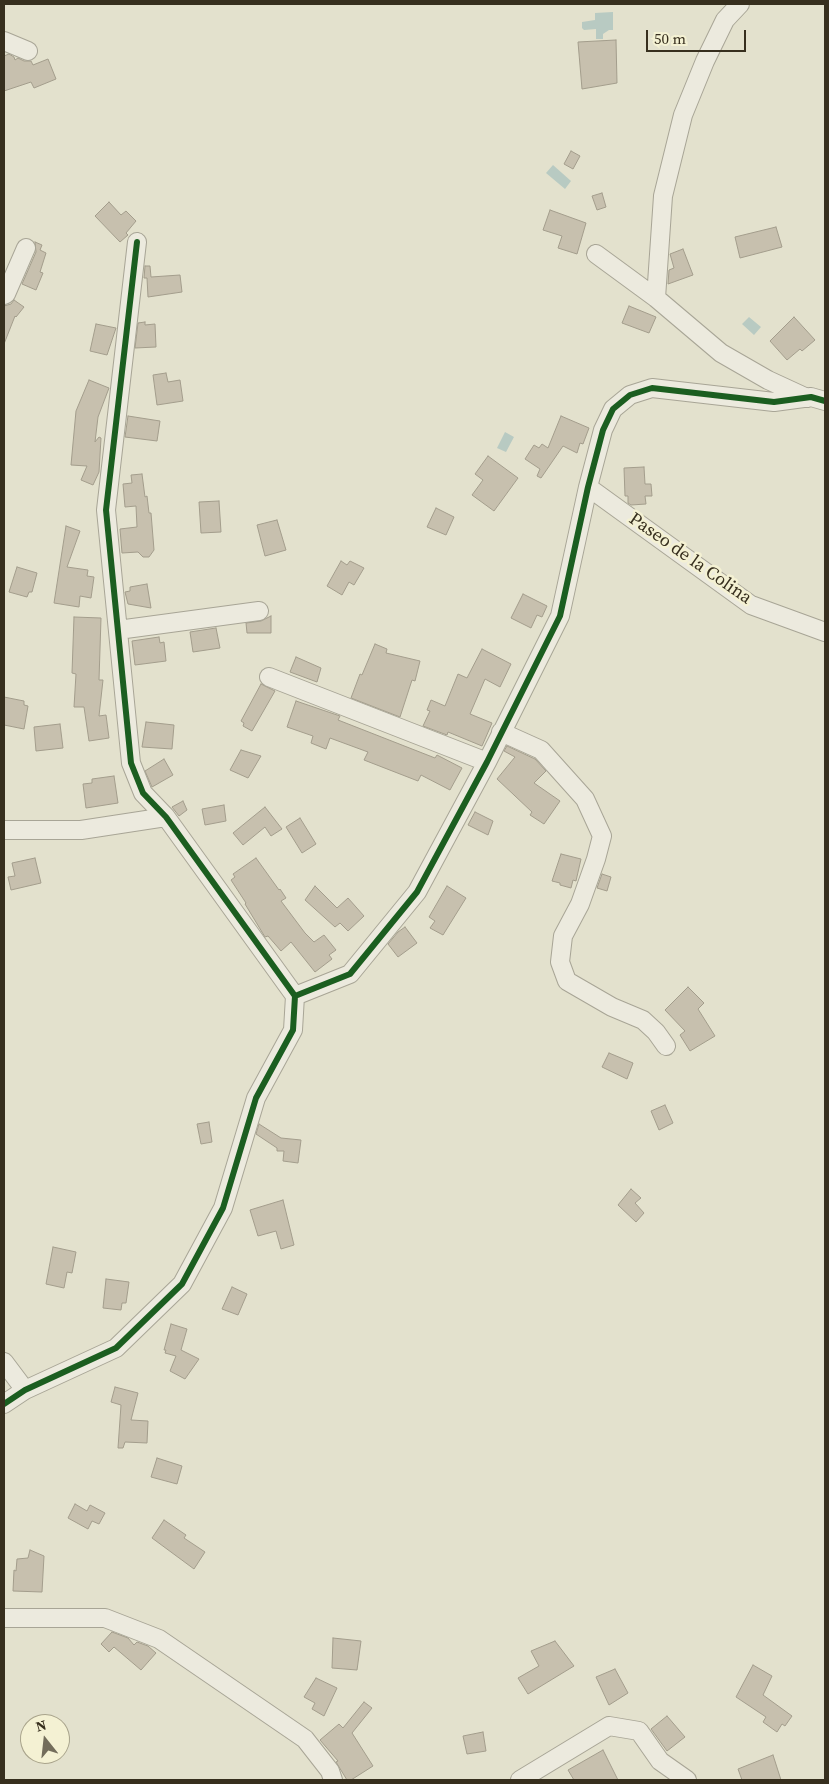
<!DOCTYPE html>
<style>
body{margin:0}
#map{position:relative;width:829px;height:1784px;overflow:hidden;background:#e3e1cd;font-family:"Source Serif 4",serif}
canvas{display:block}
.frame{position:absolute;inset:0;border:5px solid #372f1e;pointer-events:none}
.north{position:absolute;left:20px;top:1714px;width:50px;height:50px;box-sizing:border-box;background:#f4f1d3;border:1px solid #a8a38b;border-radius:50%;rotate:344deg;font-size:14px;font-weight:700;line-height:20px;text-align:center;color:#372f1e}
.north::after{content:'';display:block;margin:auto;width:18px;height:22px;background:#736d5b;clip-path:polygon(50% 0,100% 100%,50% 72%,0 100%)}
.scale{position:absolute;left:646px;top:30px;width:100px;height:22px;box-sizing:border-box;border:2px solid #372f1e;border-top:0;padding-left:6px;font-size:15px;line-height:18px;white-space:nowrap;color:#372f1e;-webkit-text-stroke:4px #f4f1d3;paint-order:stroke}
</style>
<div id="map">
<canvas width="829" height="1784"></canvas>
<div class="frame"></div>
<div class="north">N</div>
<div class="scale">50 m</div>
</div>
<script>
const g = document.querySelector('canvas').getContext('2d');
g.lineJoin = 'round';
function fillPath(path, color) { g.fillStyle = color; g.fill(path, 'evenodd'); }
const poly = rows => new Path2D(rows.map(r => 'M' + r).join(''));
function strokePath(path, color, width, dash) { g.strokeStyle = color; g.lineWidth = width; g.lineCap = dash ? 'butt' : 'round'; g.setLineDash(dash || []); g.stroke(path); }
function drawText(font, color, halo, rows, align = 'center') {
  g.font = font + ' "Source Serif 4",serif'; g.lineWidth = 5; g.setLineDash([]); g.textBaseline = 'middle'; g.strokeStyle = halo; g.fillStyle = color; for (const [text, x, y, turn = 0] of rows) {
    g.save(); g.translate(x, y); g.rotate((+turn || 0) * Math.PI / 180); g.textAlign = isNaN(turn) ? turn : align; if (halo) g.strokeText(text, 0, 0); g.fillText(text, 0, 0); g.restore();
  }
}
const water = poly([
 [613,12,613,30,609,30,603,34,603,39,596,39,596,29,584,30,582,28,582,22,595,20,595,13],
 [553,165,571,181,565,189,546,173],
 [749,317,761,327,754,335,742,324],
 [505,432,514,437,506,452,497,448]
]);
const building = poly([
 [616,40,617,83,582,89,578,42,616,40],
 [9,54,14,57,15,60,18,58,24,61,31,61,33,65,48,59,56,79,34,88,31,82,4,91,4,56,9,54],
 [571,151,580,156,573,169,564,164,571,151],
 [602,193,606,207,597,210,592,196,602,193],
 [109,202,121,215,126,211,136,221,126,233,128,235,120,242,95,216,109,202],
 [550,210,586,223,577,254,558,248,562,236,543,230,550,210],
 [776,227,782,247,740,258,735,237,776,227],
 [35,242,42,245,40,250,46,253,40,272,43,273,36,290,22,284,36,252,35,242],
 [683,249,693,275,668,284,669,270,674,268,670,254,683,249],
 [145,266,150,266,151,277,180,275,182,292,148,297,147,278,144,278,145,266],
 [14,300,24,307,16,317,15,316,4,344,4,306,11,304,14,300],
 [629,306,656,317,649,333,622,323,629,306],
 [794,317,815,340,802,351,800,349,787,360,770,341,794,317],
 [145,322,145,325,155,324,156,347,135,348,138,323,145,322],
 [96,324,116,328,107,355,90,351,96,324],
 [166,373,168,382,180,380,183,401,157,405,153,375,166,373],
 [89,380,109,388,98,417,95,442,99,437,101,438,99,472,93,485,81,480,87,466,71,465,76,411,89,380],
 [128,416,160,421,157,441,125,437,128,416],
 [561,416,589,428,583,444,580,443,577,453,563,446,541,478,537,476,540,469,525,459,534,445,539,448,542,444,548,448,561,416],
 [488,456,518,478,494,511,472,495,483,480,475,474,488,456],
 [644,467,645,484,651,484,652,496,645,496,646,504,631,505,628,503,628,496,625,496,624,468,644,467],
 [142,474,145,497,147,496,149,513,151,513,154,550,149,557,143,557,138,552,122,553,120,529,137,527,136,506,125,507,123,484,132,483,131,475,142,474],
 [219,501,221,532,201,533,199,502,219,501],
 [436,508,454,517,446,535,427,527,436,508],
 [277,520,286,550,265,556,257,525,277,520],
 [66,526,80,531,67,567,88,570,87,576,94,577,91,598,80,596,79,607,54,603,66,526],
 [341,561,347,565,350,561,364,568,354,585,349,582,342,595,327,586,341,561],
 [17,567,37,573,32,592,29,592,27,597,9,592,17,567],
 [147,584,151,608,128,604,125,592,130,591,130,587,147,584],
 [523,594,547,606,542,617,537,615,531,628,511,618,523,594],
 [271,616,271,633,247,633,246,623,261,621,271,616],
 [74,617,101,618,99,680,103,680,99,716,106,715,109,738,89,741,84,707,74,707,76,674,72,673,74,617],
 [216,628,220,648,193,652,190,632,216,628],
 [159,637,160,643,164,642,166,661,135,665,132,641,159,637],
 [375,644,387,649,386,653,420,661,415,681,412,680,400,717,351,698,360,674,362,675,375,644],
 [482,649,511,664,500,687,485,679,470,714,492,723,482,746,448,732,447,735,423,726,430,711,427,710,431,700,445,706,458,674,467,678,482,649],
 [296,657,321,668,317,682,290,672,296,657],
 [261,684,275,691,252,731,243,726,244,723,241,721,261,684],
 [4,697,24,701,24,705,28,706,24,729,4,725,4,697],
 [296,701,340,716,338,720,435,758,437,755,462,768,450,790,421,775,418,781,364,760,368,752,330,738,326,749,311,743,313,736,287,727,296,701],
 [146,722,174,725,172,749,142,747,146,722],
 [60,724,63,748,36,751,34,727,60,724],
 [507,746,535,759,546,771,534,783,560,801,544,824,530,815,532,812,497,779,515,757,504,751,507,746],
 [241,750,261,756,248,778,230,770,241,750],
 [164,759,173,775,152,787,145,771,164,759],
 [114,776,118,803,86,808,83,784,92,783,92,779,114,776],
 [183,801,187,810,179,816,172,807,183,801],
 [224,805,226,821,205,825,202,809,224,805],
 [265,807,282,829,271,836,265,827,243,845,233,833,265,807],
 [475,812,493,821,488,835,468,825,475,812],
 [300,818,316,844,302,853,286,827,300,818],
 [561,854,581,859,576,881,573,880,571,888,560,885,560,883,552,881,561,854],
 [35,858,41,883,11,890,8,877,15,876,12,863,35,858],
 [256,858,279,890,280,889,286,898,281,901,305,933,314,942,324,935,336,950,329,955,332,959,315,972,291,942,281,951,268,936,265,937,245,904,246,903,231,880,235,877,233,874,256,858],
 [602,874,611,877,607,891,597,888,602,874],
 [315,886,337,908,348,898,364,916,348,931,340,923,335,927,305,900,315,886],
 [447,886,466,898,443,935,430,928,435,921,429,917,447,886],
 [405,927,417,943,398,957,388,944,398,932,405,927],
 [688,987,704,1003,698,1009,715,1036,690,1051,680,1035,685,1031,665,1010,688,987],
 [609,1053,633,1063,627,1079,602,1067,609,1053],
 [665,1105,673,1123,659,1130,651,1111,665,1105],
 [209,1122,212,1142,201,1144,197,1124,209,1122],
 [259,1124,281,1138,301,1140,298,1163,283,1161,284,1151,277,1151,277,1148,256,1134,259,1124],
 [631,1189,641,1198,635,1203,644,1213,636,1222,618,1205,631,1189],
 [283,1200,294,1245,281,1249,276,1231,258,1236,250,1210,283,1200],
 [53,1247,76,1252,72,1273,67,1272,64,1288,46,1284,53,1247],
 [106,1279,129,1282,126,1303,122,1303,121,1310,103,1308,106,1279],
 [232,1287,247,1294,238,1315,222,1309,232,1287],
 [171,1324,187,1329,181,1350,199,1359,185,1379,170,1371,176,1356,165,1353,166,1350,164,1350,171,1324],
 [115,1387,138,1393,131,1420,148,1421,147,1443,125,1442,123,1448,118,1448,121,1405,111,1402,115,1387],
 [157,1458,182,1466,177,1484,151,1477,157,1458],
 [75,1504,87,1511,90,1505,105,1513,99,1524,92,1521,88,1529,68,1518,75,1504],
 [164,1520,186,1535,184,1538,205,1552,194,1569,152,1538,164,1520],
 [30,1550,44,1556,42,1592,13,1591,14,1570,16,1571,17,1559,28,1558,30,1550],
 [112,1632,128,1638,134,1645,137,1642,148,1646,156,1653,141,1670,114,1647,109,1652,101,1644,112,1632],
 [333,1638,361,1641,357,1670,332,1668,333,1638],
 [555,1641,574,1666,528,1694,518,1678,539,1666,531,1651,555,1641],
 [753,1665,772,1676,763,1695,792,1716,785,1726,782,1724,777,1732,763,1722,766,1717,736,1697,753,1665],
 [615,1669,628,1693,609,1705,596,1677,615,1669],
 [316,1678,337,1688,324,1716,312,1709,315,1703,304,1697,316,1678],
 [364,1702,372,1708,352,1733,373,1766,351,1780,347,1780,336,1762,338,1761,320,1740,339,1724,343,1728,364,1702],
 [667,1716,685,1737,667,1751,651,1729,667,1716],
 [483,1732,486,1751,467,1754,463,1736,483,1732],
 [603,1750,618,1780,574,1780,568,1770,603,1750],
 [773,1755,781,1780,742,1780,738,1769,773,1755]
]);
const minor = poly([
 [4,41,28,51],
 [596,254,656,298,721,353,768,380,807,398],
 [4,295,6,294,26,248],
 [656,298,663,196,683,115,705,61,725,20,740,4],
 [588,487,751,605,825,632],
 [118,630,259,611],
 [269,677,487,762],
 [501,732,541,750,585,799,602,836,596,859,580,904,563,936,560,962,567,981,612,1007,643,1020,656,1032,666,1046],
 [4,830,81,830,166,817],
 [295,996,350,974,417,892,487,762,560,616,588,487,603,430,613,409,630,395,652,388,774,402,811,397,825,401],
 [4,1362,25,1390],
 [4,1404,25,1390,116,1348,182,1284,223,1208,256,1098,293,1030,295,996,166,817,143,793,131,763,106,510,137,242],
 [4,1618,105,1618,159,1639,305,1739,330,1771,333,1780],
 [520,1780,609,1726,639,1731,660,1761,687,1780]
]);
const cycleway = poly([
 [295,996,350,974,417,892,487,762,560,616,588,487,603,430,613,409,630,395,652,388,774,402,811,397,825,401],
 [4,1404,25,1390,116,1348,182,1284,223,1208,256,1098,293,1030,295,996,166,817,143,793,131,763,106,510,137,242]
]);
const streetNames = [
 ["Paseo de la Colina",690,559,35]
];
fillPath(water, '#b8cac2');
fillPath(building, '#c7c0ae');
strokePath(building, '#a39d8c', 1);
strokePath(minor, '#a8a596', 20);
strokePath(minor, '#eceade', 18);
strokePath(cycleway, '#1b5e20', 6);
drawText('18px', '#372f1e', '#f4f1d3', streetNames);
</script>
